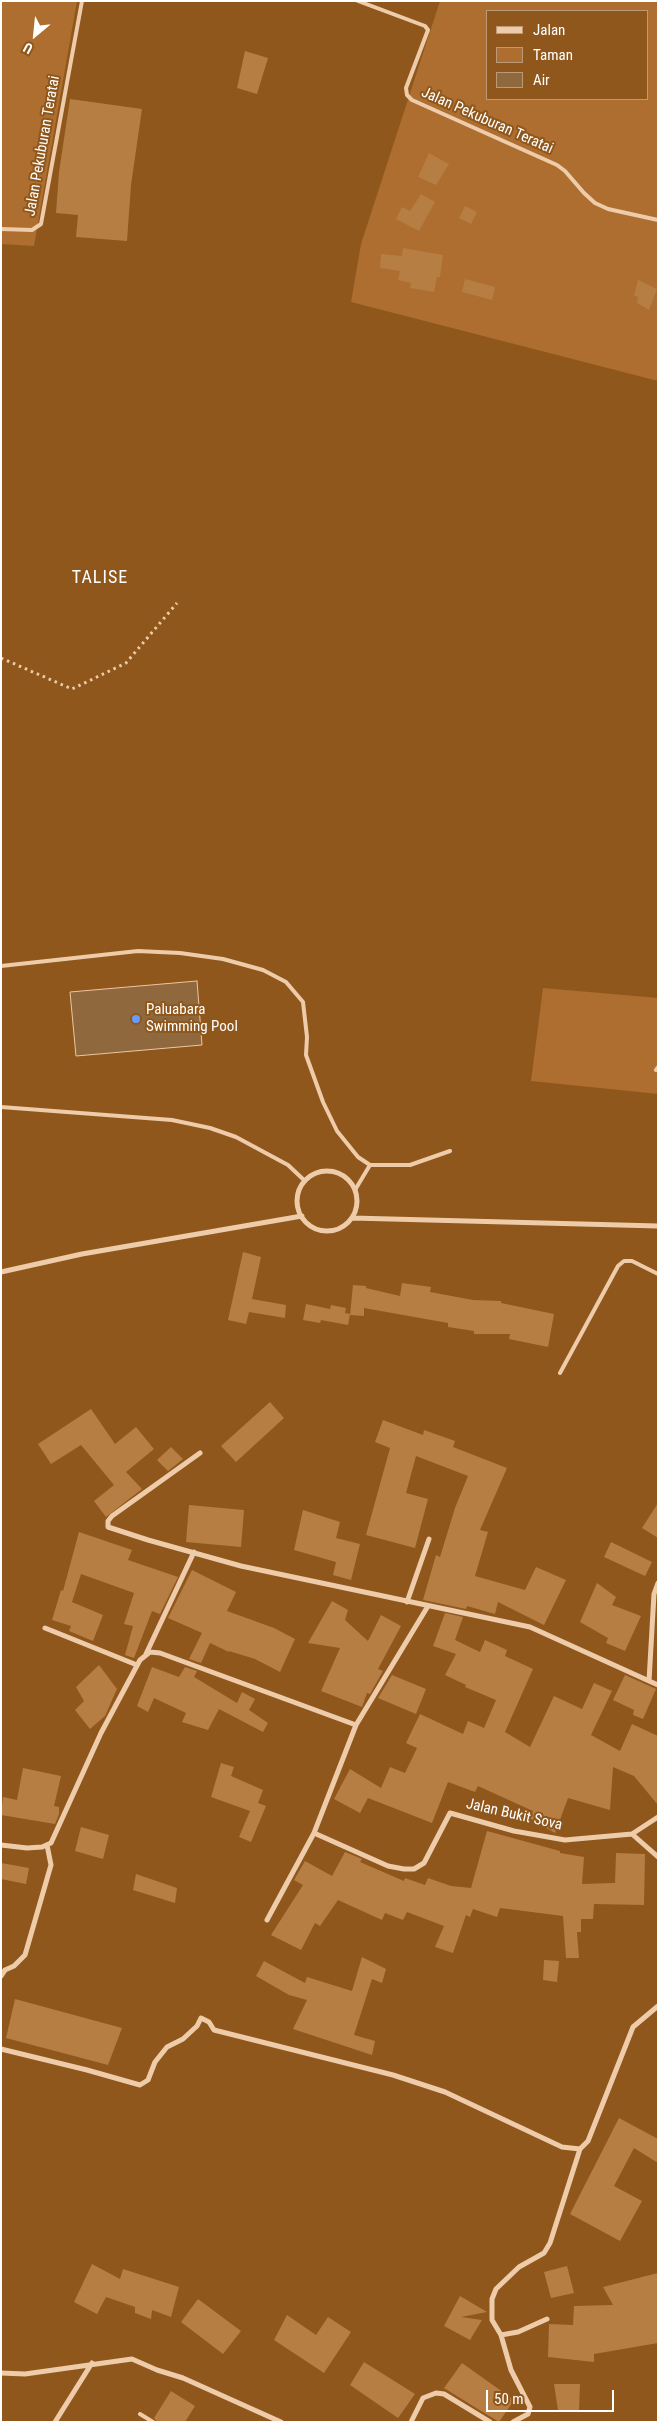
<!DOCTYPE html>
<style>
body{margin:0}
#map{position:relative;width:659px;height:2423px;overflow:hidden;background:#8f571c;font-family:"Roboto Condensed",sans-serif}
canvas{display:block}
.frame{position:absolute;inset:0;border:2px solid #fff;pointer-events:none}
.legend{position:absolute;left:486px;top:10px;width:162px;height:90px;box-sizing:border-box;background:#8f571c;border:1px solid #bc9a77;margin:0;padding:6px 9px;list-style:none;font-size:15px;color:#fff}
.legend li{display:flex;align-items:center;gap:10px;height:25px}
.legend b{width:25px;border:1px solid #bc9a77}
.north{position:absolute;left:10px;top:10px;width:50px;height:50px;-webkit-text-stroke:4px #8f571c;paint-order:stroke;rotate:208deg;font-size:14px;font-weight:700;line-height:20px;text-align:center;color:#fff}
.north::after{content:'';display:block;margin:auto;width:18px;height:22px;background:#fff;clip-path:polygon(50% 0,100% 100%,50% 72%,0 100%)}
.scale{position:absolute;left:486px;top:2390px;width:128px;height:22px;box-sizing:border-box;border:2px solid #fff;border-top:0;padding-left:6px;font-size:15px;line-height:18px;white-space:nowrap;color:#fff;-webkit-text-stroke:4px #8f571c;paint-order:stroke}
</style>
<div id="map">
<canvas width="659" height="2423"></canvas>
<div class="frame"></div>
<ul class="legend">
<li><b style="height:6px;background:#eca"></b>Jalan</li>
<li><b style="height:14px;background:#ad6e2f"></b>Taman</li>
<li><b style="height:14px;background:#90683d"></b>Air</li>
</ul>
<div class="north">U</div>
<div class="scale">50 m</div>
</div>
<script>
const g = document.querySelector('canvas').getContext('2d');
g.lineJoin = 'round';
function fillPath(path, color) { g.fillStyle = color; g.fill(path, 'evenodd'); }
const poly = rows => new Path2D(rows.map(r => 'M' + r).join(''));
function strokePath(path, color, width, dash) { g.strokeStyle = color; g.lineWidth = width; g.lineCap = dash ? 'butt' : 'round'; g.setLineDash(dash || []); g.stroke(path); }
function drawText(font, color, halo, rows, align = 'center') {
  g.font = font + ' "Roboto Condensed",sans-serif'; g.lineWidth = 4; g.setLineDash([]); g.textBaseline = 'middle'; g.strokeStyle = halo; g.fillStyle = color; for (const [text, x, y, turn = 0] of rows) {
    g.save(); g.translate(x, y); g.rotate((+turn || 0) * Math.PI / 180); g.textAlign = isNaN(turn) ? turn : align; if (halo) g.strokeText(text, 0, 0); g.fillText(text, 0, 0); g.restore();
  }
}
const green = poly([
 [1,1,77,1,34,246,1,244],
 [440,1,658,1,658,381,351,302,361,244],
 [488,11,648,11,648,99,488,99],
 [543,988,658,998,658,1094,531,1081]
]);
const water = poly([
 [197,981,202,1045,76,1056,70,992,197,981]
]);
const building = poly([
 [245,51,268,58,257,94,237,88],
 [70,99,142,109,131,185,127,241,76,237,78,215,56,213,59,172],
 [429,153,449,164,436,185,418,177],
 [421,194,435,202,419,231,396,219,402,207,410,211],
 [465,206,477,212,471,224,459,218],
 [403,248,443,255,440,277,437,277,434,292,410,288,411,283,398,280,400,271,380,268,381,254,402,256],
 [465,279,495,287,492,300,462,292],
 [638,280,657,289,649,310,637,303,638,297,634,296],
 [243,1252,261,1257,252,1299,286,1305,285,1318,249,1312,246,1324,228,1320],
 [402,1283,431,1287,430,1292,473,1300,501,1301,501,1303,554,1314,548,1347,509,1339,510,1334,474,1334,474,1331,448,1327,448,1323,364,1308,364,1316,350,1315,353,1285,366,1286,366,1288,400,1296],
 [306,1304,330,1309,331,1305,346,1308,345,1313,350,1314,348,1325,321,1320,320,1323,303,1320],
 [270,1402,284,1418,236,1462,221,1446],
 [91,1409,115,1444,136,1427,154,1449,126,1472,142,1489,106,1517,94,1501,114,1485,81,1445,51,1464,38,1444],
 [383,1420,423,1435,424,1430,455,1441,453,1447,507,1468,480,1530,488,1532,475,1576,525,1590,536,1567,566,1580,544,1625,498,1602,495,1614,467,1606,466,1609,423,1600,436,1555,440,1557,455,1508,468,1476,416,1456,406,1493,428,1499,415,1548,366,1535,390,1448,375,1442],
 [171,1447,183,1459,168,1471,157,1460],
 [658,1503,658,1538,642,1528],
 [189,1505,244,1510,241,1547,186,1542],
 [303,1510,340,1522,336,1538,360,1544,351,1580,333,1575,336,1562,294,1550],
 [79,1532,132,1550,128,1560,178,1577,160,1614,152,1611,134,1658,125,1655,133,1626,124,1624,134,1593,81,1574,72,1602,103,1615,93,1641,69,1631,71,1626,52,1620,61,1590,63,1591],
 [611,1542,652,1562,645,1576,604,1557],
 [192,1570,236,1592,227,1611,274,1628,295,1639,280,1672,255,1659,229,1651,229,1652,210,1643,201,1663,189,1659,202,1633,168,1618],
 [597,1583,616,1597,612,1605,641,1616,625,1651,606,1643,608,1638,580,1622],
 [332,1601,348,1610,345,1620,368,1641,381,1615,401,1626,378,1669,383,1671,370,1694,367,1693,362,1707,321,1691,340,1648,308,1643],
 [445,1613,463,1617,455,1640,480,1652,485,1640,507,1650,505,1656,533,1669,505,1732,530,1747,554,1696,582,1709,594,1683,612,1691,591,1735,620,1751,632,1724,658,1736,658,1805,634,1776,613,1767,610,1810,568,1798,555,1833,529,1818,533,1811,478,1786,475,1792,448,1782,432,1823,368,1798,360,1813,334,1799,350,1769,381,1788,390,1767,405,1773,417,1748,406,1743,420,1714,463,1734,468,1721,484,1728,496,1700,465,1687,466,1685,445,1675,456,1654,433,1646],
 [99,1665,117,1689,105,1716,90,1729,75,1710,84,1701,76,1687],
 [152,1667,179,1677,185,1667,197,1671,194,1677,237,1703,242,1692,255,1699,249,1710,268,1723,263,1732,219,1709,208,1730,182,1722,186,1713,154,1698,148,1712,137,1706],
 [392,1675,426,1689,416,1714,378,1698],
 [625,1675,656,1689,643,1719,633,1715,634,1710,613,1700],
 [221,1763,234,1767,231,1776,263,1790,258,1803,266,1806,251,1842,239,1837,250,1811,211,1797],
 [23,1768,61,1776,54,1806,59,1807,59,1814,55,1824,1,1815,3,1797,17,1800],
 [81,1827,109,1835,103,1859,75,1851],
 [487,1831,560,1851,560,1853,584,1857,582,1884,615,1883,616,1853,645,1854,644,1905,594,1904,593,1919,581,1919,581,1932,577,1932,579,1958,566,1958,563,1916,500,1908,497,1917,473,1909,470,1917,466,1915,453,1953,435,1947,444,1926,407,1912,403,1920,385,1913,382,1920,338,1900,320,1926,315,1923,301,1950,271,1935,303,1885,294,1880,305,1861,332,1876,345,1852,362,1859,360,1862,404,1881,405,1878,425,1885,428,1878,451,1886,471,1888],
 [1,1863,29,1868,26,1884,1,1879],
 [136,1874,177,1888,175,1903,133,1890],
 [362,1957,386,1969,382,1983,372,1979,354,2035,375,2041,372,2055,293,2029,307,2000,289,1995,256,1976,264,1961,305,1983,307,1977,352,1991],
 [544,1960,559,1961,557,1982,543,1980],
 [15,1999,122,2028,108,2065,6,2038],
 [619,2118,658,2139,658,2163,634,2148,614,2186,642,2201,620,2241,570,2214],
 [92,2264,120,2279,123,2269,179,2287,171,2317,152,2310,151,2319,135,2313,135,2307,106,2297,97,2314,74,2302],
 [567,2266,574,2293,551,2298,544,2272],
 [658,2273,658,2343,594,2354,594,2362,548,2357,549,2324,573,2325,574,2306,613,2305,603,2287],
 [460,2296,487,2312,461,2317,482,2320,470,2340,444,2326],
 [198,2299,241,2331,223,2354,181,2322],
 [287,2315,316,2335,328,2317,351,2332,324,2373,274,2340],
 [364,2362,415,2394,398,2418,350,2385],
 [462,2363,514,2400,499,2422,444,2388],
 [554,2384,580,2384,579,2411,558,2410],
 [171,2391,195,2406,185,2422,157,2422,154,2418]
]);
const path = poly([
 [1,658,72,689,126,663,177,603]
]);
const service = poly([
 [358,1,425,26,428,30,406,88,407,95,412,100,557,165,565,171,584,193,595,203,608,209,658,220],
 [1,229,32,230,41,224,82,1],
 [1,966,138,951,180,953,223,959,263,970,286,982,303,1002,307,1037,306,1055,323,1102,337,1131,358,1157,370,1165],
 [656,1070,658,1067],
 [1,1107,172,1120,210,1128,236,1137,288,1165,305,1181],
 [355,1190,370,1165,410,1165,450,1151],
 [560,1373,618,1266,624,1261,632,1261,658,1274],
 [140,2414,153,2422]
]);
const minor = poly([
 '297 1201a30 30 0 1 1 60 0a30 30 0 1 1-60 0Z',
 [352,1218,658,1226],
 [1,1272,82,1254,302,1216],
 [200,1453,112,1516,108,1521,108,1527,148,1540,241,1566,530,1627,658,1685],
 [407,1602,429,1539],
 [45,1628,137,1665],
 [146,1654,194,1552],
 [649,1681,654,1594,658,1583],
 [314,1833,388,1866,404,1869,414,1869,424,1863,450,1813,514,1831,565,1840,632,1834,658,1817],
 [632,1834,658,1857],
 [1,1845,27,1848,42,1847,51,1843,101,1733,140,1660,150,1652,160,1653,356,1725],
 [267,1920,314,1833,356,1725,428,1606],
 [1,1976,5,1970,14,1966,25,1955,51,1865,47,1845],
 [1,2049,87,2070,140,2085,148,2080,155,2062,167,2047,183,2039,197,2026,201,2018,209,2022,214,2030,393,2075,445,2092,562,2147,580,2149,588,2141,633,2027,658,2006],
 [501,2335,492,2320,492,2299,496,2289,519,2267,544,2253,550,2243,580,2149],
 [1,2373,25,2374,132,2359,157,2370,183,2378,281,2422],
 [55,2422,92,2363],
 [411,2422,423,2398,436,2393,444,2394,490,2422],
 [513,2422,528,2414,530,2407,511,2370,501,2335,518,2332,547,2319]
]);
const markers = [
 [136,1019,5,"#689bfe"]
];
const streetNames = [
 ["Jalan Pekuburan Teratai",487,121,24],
 ["Jalan Pekuburan Teratai",43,146,-80],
 ["Jalan Bukit Sova",514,1815,13]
];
const poiNames = [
 ["Paluabara",146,1010],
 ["Swimming Pool",146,1027]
];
const quarterNames = [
 ["TALISE",100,578]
];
fillPath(green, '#ad6e2f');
fillPath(water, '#90683d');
strokePath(water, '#efc59e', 1);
fillPath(building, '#b77e44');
strokePath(path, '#eca', 3, [2.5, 4]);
strokePath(service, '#eca', 4);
strokePath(minor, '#eca', 5);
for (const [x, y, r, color] of markers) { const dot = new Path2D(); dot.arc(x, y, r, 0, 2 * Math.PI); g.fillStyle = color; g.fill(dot); strokePath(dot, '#8f571c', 2); }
drawText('15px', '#fff', '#8f571c', streetNames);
drawText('15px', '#fff', '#8f571c', poiNames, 'left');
g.letterSpacing = '1px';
drawText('18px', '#fff', '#8f571c', quarterNames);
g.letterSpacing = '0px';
</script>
